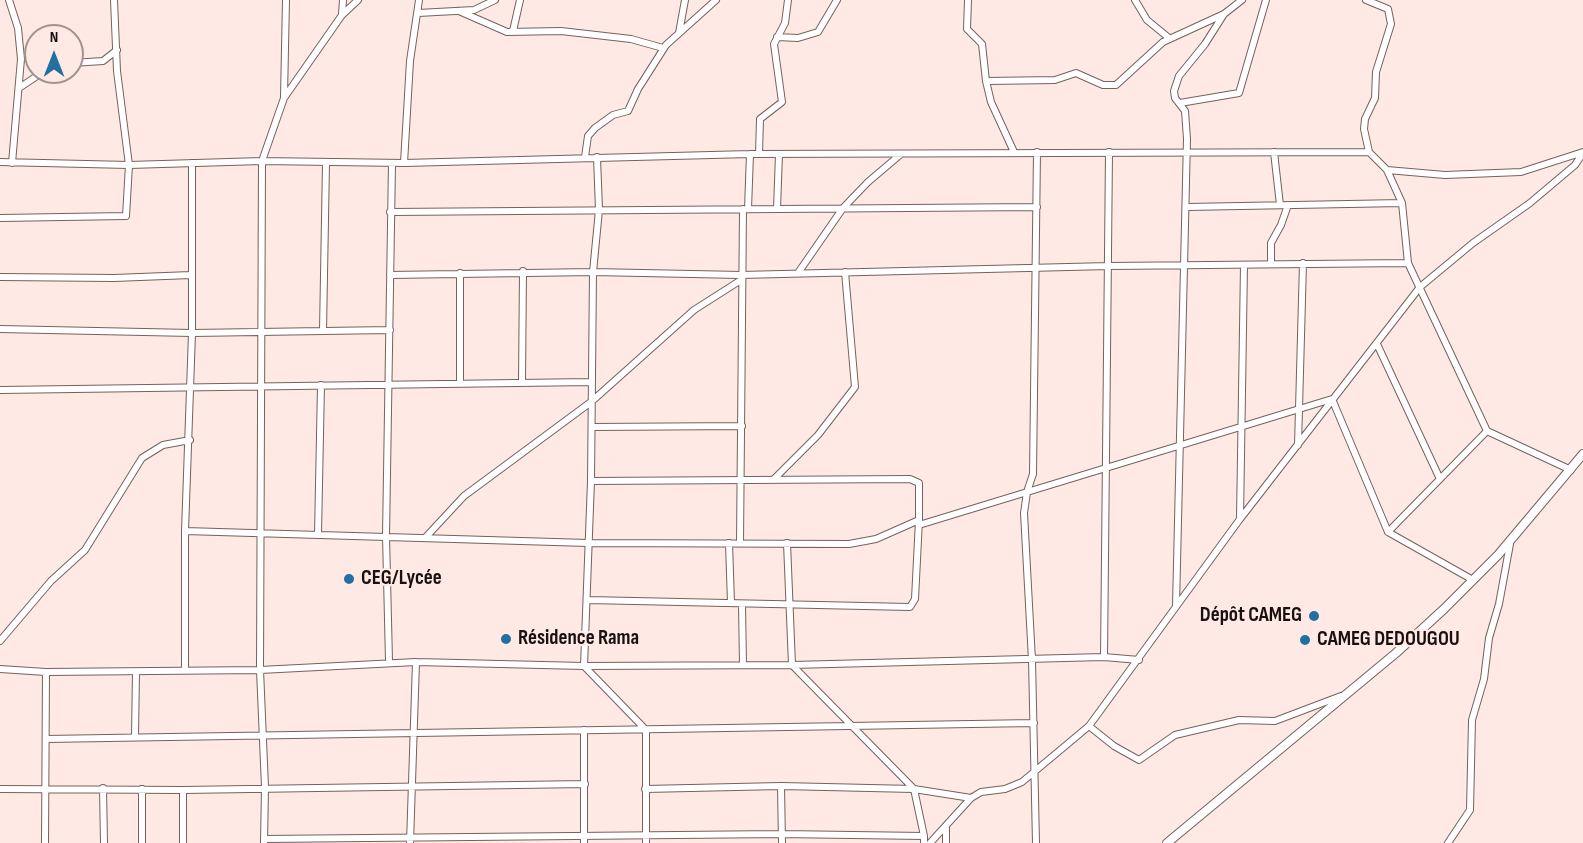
<!DOCTYPE html>
<meta charset="utf-8">
<style>
body{margin:0}
#map{position:relative;width:1583px;height:843px;overflow:hidden;background:#ffe9e4;font-family:"Sofia Sans Condensed",sans-serif}
canvas{display:block}
.north{position:absolute;left:24px;top:24px;width:60px;height:60px;box-sizing:border-box;background:#ffe9e4;border:2px solid #a3938f;border-radius:50%;rotate:0deg;font-size:16px;font-weight:700;line-height:24px;text-align:center;color:#18110f}
.north::after{content:'';display:block;margin:auto;width:21px;height:27px;background:#226fa1;clip-path:polygon(50% 0,100% 100%,50% 72%,0 100%)}
</style>
<div id="map">
<canvas width="1583" height="843"></canvas>
<div class="north">N</div>
</div>
<script>
const g = document.querySelector('canvas').getContext('2d');
g.lineJoin = 'round';
const poly = rows => new Path2D(rows.map(r => 'M' + r).join(''));
function strokePath(path, color, width, dash) { g.strokeStyle = color; g.lineWidth = width; g.lineCap = dash ? 'butt' : 'round'; g.setLineDash(dash || []); g.stroke(path); }
function drawText(font, color, halo, rows, align = 'center') {
  g.font = font + ' "Sofia Sans Condensed",sans-serif'; g.lineWidth = 4.5; g.setLineDash([]); g.textBaseline = 'middle'; g.strokeStyle = halo; g.fillStyle = color; for (const [text, x, y, turn = 0] of rows) {
    g.save(); g.translate(x, y); g.rotate((+turn || 0) * Math.PI / 180); g.textAlign = isNaN(turn) ? turn : align; if (halo) g.strokeText(text, 0, 0); g.fillText(text, 0, 0); g.restore();
  }
}
const minor = poly([
 [9,0,18,28,21,59,12,163],
 [968,0,967,29,982,44,986,81,991,102,1014,152],
 [1135,0,1147,20,1169,38],
 [1366,0,1388,9,1391,24,1376,72,1375,98,1365,119,1364,129,1369,152],
 [459,11,507,32,561,31,631,39,663,48],
 [418,13,474,10,495,0],
 [342,14,343,0],
 [513,31,520,0],
 [679,33,685,0],
 [777,37,798,38,818,32,837,0],
 [72,63,103,61,117,50],
 [986,81,1055,80,1076,73,1103,85,1116,85,1163,42,1224,14,1242,0],
 [19,88,43,72],
 [284,97,286,0],
 [1180,103,1239,93,1266,0],
 [1274,152,1280,205],
 [759,154,760,119,782,102,774,44,785,23,788,0],
 [585,157,588,136,595,128,613,115,628,111,638,89,666,45,716,0],
 [0,162,129,165,262,161,404,163,750,154,1369,152,1387,170,1402,203,1408,263,1487,431,1571,470],
 [404,163,410,61,419,0],
 [1387,170,1445,175,1521,172,1583,152],
 [1187,207,1402,203],
 [748,209,750,154],
 [777,209,779,154],
 [390,212,1037,207],
 [0,218,126,216,129,165,117,71,114,0],
 [1271,264,1271,243,1281,225,1288,205],
 [460,273,460,383],
 [798,273,843,208,868,182,901,154],
 [390,275,593,272,599,210,597,157],
 [0,277,114,278,191,275],
 [0,329,192,333,390,330],
 [323,331,326,163],
 [1377,344,1440,479],
 [522,382,523,271],
 [0,390,591,382],
 [593,427,742,426],
 [1298,445,1303,263],
 [773,480,818,435,855,387,845,272],
 [1240,519,1244,265],
 [919,525,1332,399,1388,532,1473,580],
 [185,531,588,543,849,544,876,539,919,520],
 [1388,532,1487,431],
 [318,534,321,385],
 [425,538,464,496,591,402,694,310,741,280],
 [729,543,731,603],
 [740,543,743,209],
 [787,543,792,665,1104,657,1139,660],
 [588,600,910,607,915,599,919,520,919,483,910,479,591,481],
 [742,604,743,665],
 [1176,606,1187,139,1185,111,1175,98,1174,91,1179,76,1205,44,1224,14],
 [0,641,51,581,85,550,142,458,163,445,190,440],
 [1104,657,1109,152],
 [389,661,386,536,392,163],
 [0,669,46,672,260,670,262,161,284,98,342,15,358,0],
 [185,670,185,531,192,333,192,163],
 [1089,726,1114,746,1139,760,1175,735,1239,720,1275,721,1341,696],
 [584,730,584,843],
 [135,737,136,672],
 [46,739,1034,723],
 [781,786,782,843],
 [103,788,104,843],
 [0,789,183,790,585,784],
 [142,789,142,843],
 [645,789,781,786,914,789,924,836],
 [183,790,183,843],
 [971,798,914,789,792,665,584,666,591,481,593,272,741,275,1109,266,1408,263],
 [946,829,946,843],
 [264,839,781,834,924,836,924,843],
 [45,843,46,672],
 [264,843,265,787,260,670,416,662],
 [410,843,416,662,584,666,646,730,646,843],
 [930,843,971,798,981,792,1005,789,1022,782,1089,726,1240,519,1420,287,1473,243,1530,203,1575,165,1583,153],
 [1036,843,1032,660,1024,513,1027,492,1033,474,1037,152],
 [1448,843,1470,810,1472,720,1484,679,1489,638,1499,604,1510,544]
]);
const secondary = poly([
 [1167,843,1396,653,1444,609,1498,555,1583,454]
]);
const markers = [
 [349,579,6,"#226fa1"],
 [1314,616,6,"#226fa1"],
 [506,639,6,"#226fa1"],
 [1305,640,6,"#226fa1"]
];
const poiNames = [
 ["CEG/Lycée",361,579],
 ["Dépôt CAMEG",1302,616,"right"],
 ["Résidence Rama",518,639],
 ["CAMEG DEDOUGOU",1317,640]
];
strokePath(minor, '#74625d', 8);
strokePath(secondary, '#74625d', 10);
strokePath(minor, '#fff', 6);
strokePath(secondary, '#fff', 8);
for (const [x, y, r, color] of markers) { const dot = new Path2D(); dot.arc(x, y, r, 0, 2 * Math.PI); g.fillStyle = color; g.fill(dot); strokePath(dot, '#ffe9e4', 2); }
drawText('bold 21px', '#18110f', '#ffe9e4', poiNames, 'left');
</script>
